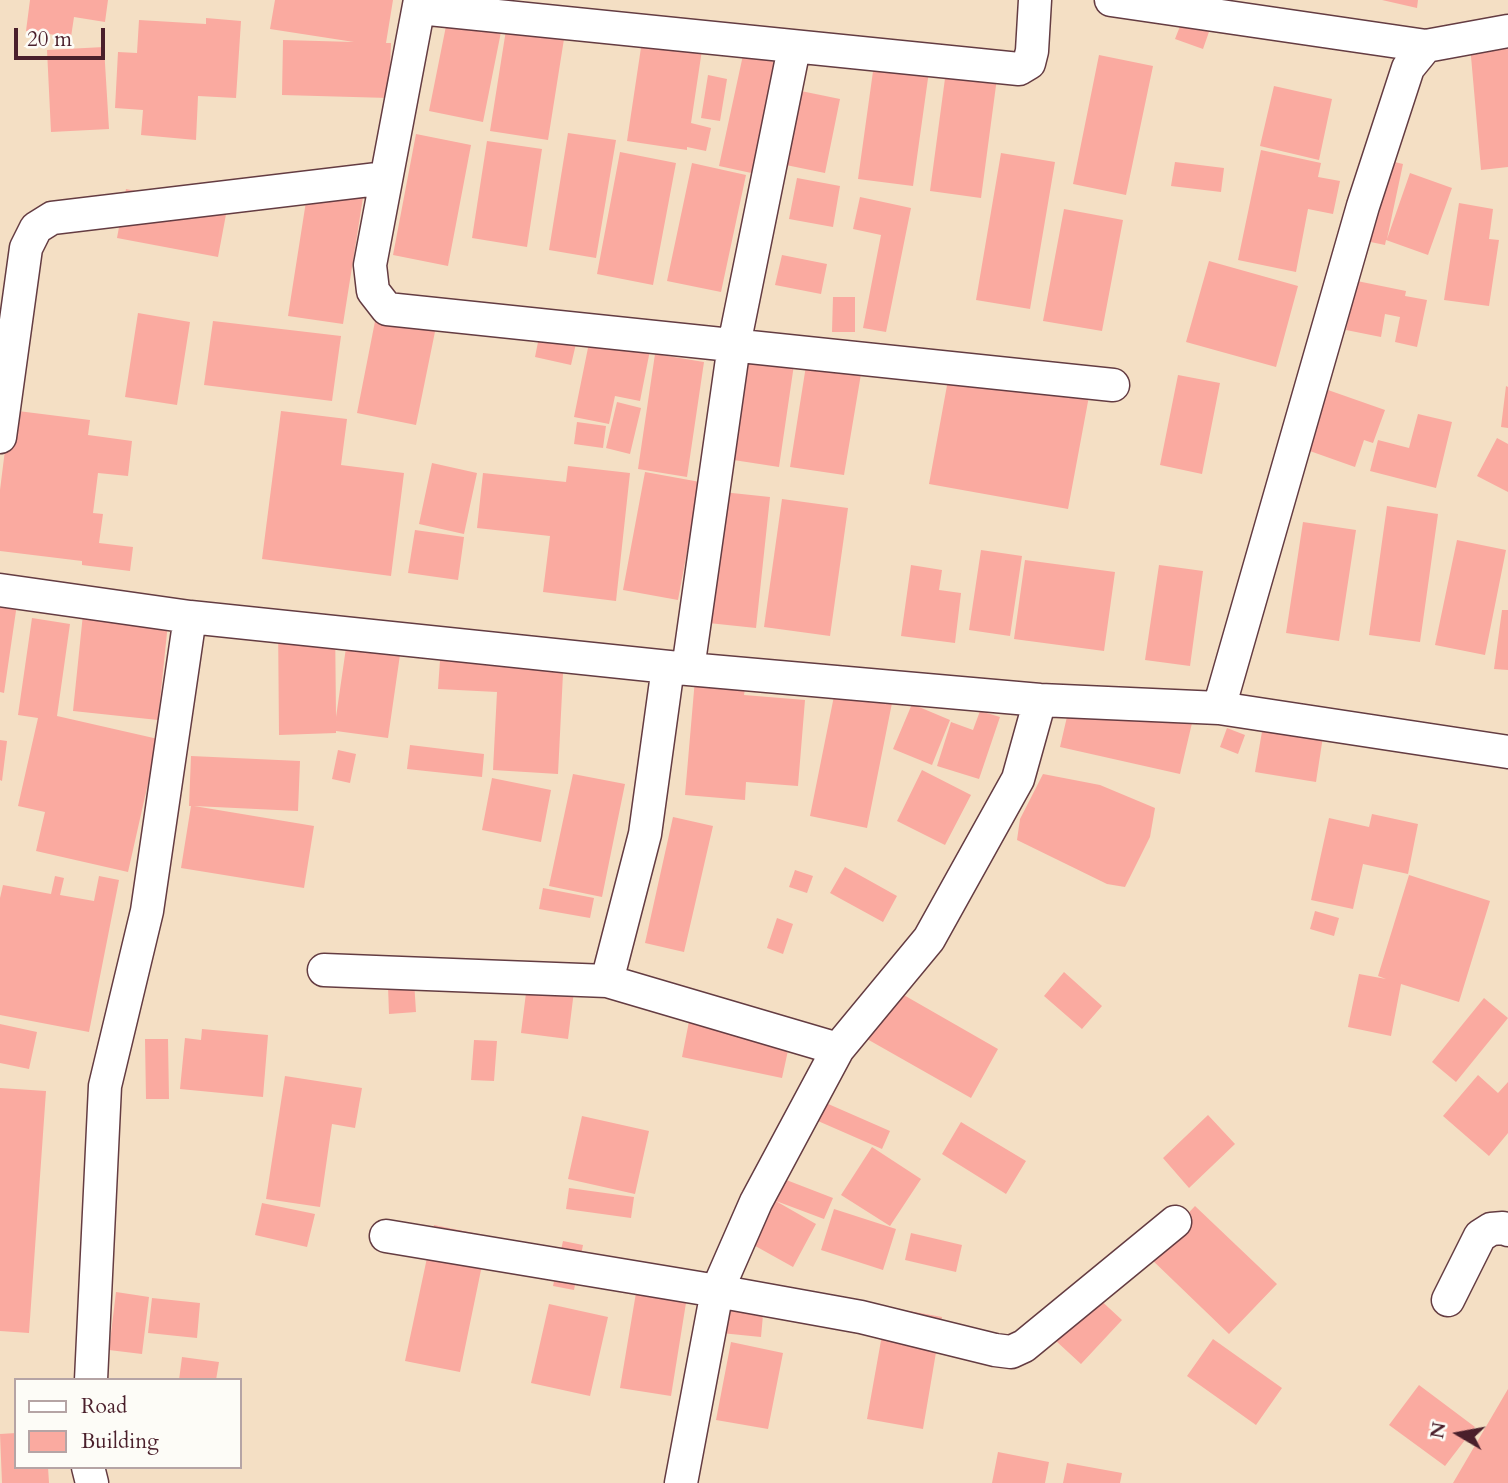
<!DOCTYPE html>
<style>
body{margin:0}
#map{position:relative;width:1508px;height:1483px;overflow:hidden;background:#f4dfc4;font-family:Cardo,serif}
canvas{display:block}
.legend{position:absolute;left:14px;top:1378px;width:228px;height:91px;box-sizing:border-box;background:#fdfcf7;border:2px solid #b5a4a5;margin:0;padding:9px 12px;list-style:none;font-size:21px;color:#4a1f2b}
.legend li{display:flex;align-items:center;gap:14px;height:35px}
.legend b{width:35px;border:2px solid #b5a4a5}
.north{position:absolute;left:1424px;top:1399px;width:70px;height:70px;-webkit-text-stroke:5px #fdfcf7;paint-order:stroke;rotate:280deg;font-size:19px;font-weight:700;line-height:28px;text-align:center;color:#4a1f2b}
.north::after{content:'';display:block;margin:auto;width:24px;height:32px;background:#4a1f2b;clip-path:polygon(50% 0,100% 100%,50% 72%,0 100%)}
.scale{position:absolute;left:14px;top:28px;width:91px;height:32px;box-sizing:border-box;border:4px solid #4a1f2b;border-top:0;padding-left:9px;font-size:21px;line-height:24px;white-space:nowrap;color:#4a1f2b;-webkit-text-stroke:5px #fdfcf7;paint-order:stroke}
</style>
<div id="map">
<canvas width="1508" height="1483"></canvas>
<ul class="legend">
<li><b style="height:9px;background:#fff"></b>Road</li>
<li><b style="height:19px;background:#faaaa0"></b>Building</li>
</ul>
<div class="north">N</div>
<div class="scale">20 m</div>
</div>
<script>
const g = document.querySelector('canvas').getContext('2d');
g.lineJoin = 'round';
function fillPath(path, color) { g.fillStyle = color; g.fill(path, 'evenodd'); }
const poly = rows => new Path2D(rows.map(r => 'M' + r).join(''));
function strokePath(path, color, width, dash) { g.strokeStyle = color; g.lineWidth = width; g.lineCap = dash ? 'butt' : 'round'; g.setLineDash(dash || []); g.stroke(path); }
const building = poly([
 [30,0,108,0,105,22,74,17,71,37,26,31],
 [275,0,393,0,386,43,391,43,389,98,282,95,283,40,354,42,270,29],
 [1382,0,1418,0,1417,8],
 [450,6,504,17,483,122,429,111],
 [509,11,567,20,548,140,490,131],
 [1184,16,1211,26,1203,49,1175,39],
 [206,18,241,21,236,98,198,96,196,140,141,135,143,110,115,108,118,52,137,53,139,20,206,24],
 [645,21,705,30,691,123,711,128,706,151,687,147,687,150,627,141],
 [1508,41,1508,167,1481,170,1470,45],
 [104,47,109,129,51,132,47,50],
 [743,55,780,63,756,174,719,166],
 [1099,55,1153,66,1126,195,1073,184],
 [875,57,930,64,913,186,858,179],
 [946,71,997,78,981,198,930,191],
 [708,75,727,79,720,121,701,118],
 [1274,86,1332,99,1319,160,1260,146],
 [801,91,840,99,825,173,786,165],
 [568,133,616,140,596,258,549,250],
 [416,134,471,145,448,266,393,255],
 [487,141,542,149,527,247,472,238],
 [1261,150,1321,163,1318,177,1340,181,1333,214,1308,209,1296,272,1238,260],
 [620,152,676,163,653,285,597,274],
 [1001,153,1055,162,1030,309,976,300],
 [1378,158,1403,164,1387,239,1410,173,1452,188,1428,255,1386,240,1385,245,1361,240],
 [1175,162,1224,168,1221,192,1171,186],
 [692,163,746,175,721,292,667,281],
 [310,176,365,185,343,324,288,316],
 [797,178,840,186,833,227,789,219],
 [126,189,227,209,218,257,117,238],
 [860,197,911,208,886,332,863,328,881,235,853,229],
 [1459,203,1493,209,1489,239,1499,240,1489,306,1444,300],
 [1064,209,1123,220,1102,331,1043,321],
 [782,255,827,264,821,294,775,285],
 [1209,261,1298,286,1276,367,1186,342],
 [1357,281,1406,291,1405,296,1427,300,1417,347,1395,342,1400,317,1385,314,1381,337,1346,330],
 [833,297,855,297,855,332,832,332],
 [379,301,439,312,416,425,357,413],
 [138,313,190,322,177,405,125,397],
 [213,321,341,336,332,401,204,385],
 [541,327,578,335,571,365,535,357],
 [592,328,652,340,640,401,615,396,609,424,574,417],
 [744,343,796,351,779,467,727,459],
 [808,353,863,362,844,475,790,467],
 [655,354,704,362,687,477,638,469],
 [950,369,1092,380,1068,509,929,484],
 [1178,375,1220,383,1202,474,1160,465],
 [1506,386,1508,387,1508,428,1501,427],
 [1328,390,1385,410,1373,443,1364,440,1355,467,1307,450],
 [617,402,641,408,630,454,606,448],
 [10,410,90,420,88,435,132,441,128,476,98,473,93,513,103,514,99,543,133,547,130,571,82,565,82,561,0,551,0,490],
 [281,411,347,419,341,465,404,473,391,576,262,559],
 [1418,414,1452,422,1436,488,1370,471,1378,440,1409,448],
 [577,422,606,426,603,448,574,444],
 [1497,438,1508,444,1508,492,1477,476],
 [432,463,477,473,464,534,419,524],
 [568,466,630,473,616,601,543,592,550,536,477,528,483,473,566,482],
 [645,472,700,482,678,600,623,590],
 [713,491,770,497,756,628,699,622],
 [782,499,848,508,830,636,764,627],
 [1387,506,1438,514,1420,642,1369,635],
 [1303,522,1356,530,1339,641,1286,633],
 [415,530,464,537,458,580,408,573],
 [1457,540,1506,550,1485,655,1435,645],
 [981,550,1022,556,1010,636,969,630],
 [1025,560,1115,572,1104,651,1014,639],
 [911,565,942,570,939,590,961,593,955,643,901,636],
 [1159,565,1203,571,1190,666,1145,660],
 [0,601,17,604,4,693,0,692],
 [1502,610,1508,610,1508,670,1494,669],
 [83,614,168,623,158,720,73,711],
 [32,618,70,624,57,716,158,739,128,872,36,851,45,812,18,806,38,718,18,715],
 [335,618,336,717,348,634,402,641,388,738,336,731,336,733,279,735,278,619],
 [441,646,564,653,558,774,493,770,497,692,438,689],
 [695,679,746,683,744,695,805,700,798,786,746,782,745,800,685,795],
 [835,691,892,703,867,828,810,816],
 [1072,695,1192,723,1180,774,1060,747],
 [912,704,950,720,932,765,893,749],
 [980,711,1000,717,979,779,937,766,951,722,973,730],
 [1264,720,1324,730,1316,782,1255,772],
 [1227,728,1245,735,1238,754,1220,747],
 [0,740,7,741,2,781,0,780],
 [410,745,484,754,482,777,407,769],
 [338,750,356,754,350,783,332,779],
 [191,756,300,761,298,811,194,806,314,826,304,888,181,868,191,806,189,806],
 [922,770,971,795,945,845,897,821],
 [573,774,625,784,602,897,549,886],
 [1043,774,1100,785,1155,808,1150,837,1125,887,1107,884,1017,840,1020,819],
 [492,778,551,790,541,842,482,830],
 [1372,814,1418,824,1408,874,1363,864,1353,909,1311,900,1329,818,1369,827],
 [673,817,713,826,684,952,645,943],
 [845,867,897,896,883,922,830,893],
 [795,870,813,876,807,893,789,887],
 [1409,875,1490,901,1459,1002,1401,984,1391,1036,1348,1027,1359,974,1386,979,1378,976],
 [55,876,64,878,60,895,94,901,99,876,119,880,89,1032,0,1015,0,898,3,885,51,894],
 [543,888,594,898,590,918,539,909],
 [1315,911,1339,918,1334,936,1310,929],
 [777,918,793,924,783,954,767,948],
 [413,965,416,1012,389,1014,388,986,362,987,361,968],
 [529,969,576,975,568,1039,521,1033],
 [1064,972,1102,1006,1082,1029,1044,996],
 [895,990,998,1049,971,1098,867,1039],
 [1484,998,1508,1018,1456,1082,1432,1062],
 [693,1001,794,1023,782,1078,682,1057],
 [0,1024,37,1032,29,1069,0,1063],
 [202,1029,268,1035,263,1097,180,1089,185,1038,201,1040],
 [145,1039,168,1039,169,1099,146,1099],
 [474,1040,497,1041,494,1081,471,1080],
 [1478,1075,1498,1093,1508,1082,1508,1133,1489,1156,1443,1116],
 [285,1076,362,1088,355,1128,332,1124,320,1207,266,1199],
 [0,1088,46,1091,29,1333,0,1331],
 [826,1103,890,1131,882,1149,818,1121],
 [1208,1115,1235,1144,1189,1188,1163,1158],
 [582,1116,649,1131,635,1194,568,1179],
 [961,1122,1026,1161,1006,1194,942,1154],
 [872,1147,921,1179,890,1226,841,1195],
 [776,1176,833,1198,824,1219,768,1198],
 [569,1188,634,1197,631,1218,566,1209],
 [774,1200,816,1224,793,1267,750,1243],
 [262,1203,315,1214,307,1247,255,1235],
 [1195,1206,1277,1284,1229,1334,1148,1256],
 [834,1209,896,1229,883,1270,821,1250],
 [434,1225,488,1236,460,1372,405,1361],
 [911,1233,962,1245,956,1272,905,1260],
 [563,1241,583,1245,574,1290,553,1286],
 [640,1269,690,1278,671,1396,620,1388],
 [1083,1284,1122,1320,1081,1364,1043,1329],
 [726,1289,765,1293,761,1337,721,1333],
 [116,1292,149,1297,142,1354,109,1350],
 [152,1298,200,1303,197,1338,148,1333],
 [549,1304,608,1317,590,1396,531,1383],
 [887,1307,942,1317,923,1429,867,1419],
 [1213,1339,1282,1388,1256,1425,1187,1376],
 [731,1342,783,1353,768,1429,716,1420],
 [182,1357,219,1362,216,1380,179,1380],
 [1419,1385,1475,1427,1445,1466,1389,1425],
 [1508,1389,1508,1483,1453,1483],
 [16,1433,16,1467,48,1467,49,1483,2,1483,0,1434],
 [998,1452,1049,1462,1045,1483,992,1483],
 [1067,1463,1122,1473,1120,1483,1063,1483]
]);
const minor = poly([
 [420,0,370,265,373,291,387,309,1113,385],
 [1111,0,1426,46],
 [419,8,1019,69,1029,63,1032,51,1035,0],
 [0,437,26,248,36,228,52,218,386,178],
 [0,590,190,617,688,669,1040,700,1219,708,1508,752],
 [688,669,734,345,794,48],
 [1040,700,1018,779,929,939,838,1049,756,1202,717,1291,861,1317,995,1350,1011,1352,1024,1346,1175,1222],
 [1219,708,1363,206,1408,68,1426,46,1508,31],
 [324,970,607,981,838,1049],
 [607,981,645,834,668,667],
 [386,1236,717,1291,681,1483],
 [1448,1300,1480,1236,1491,1229,1503,1228,1508,1230],
 [91,1380,105,1086,147,911,190,617],
 [88,1467,92,1483]
]);
fillPath(building, '#faaaa0');
strokePath(minor, '#643c42', 35);
strokePath(minor, '#fff', 32);
</script>
